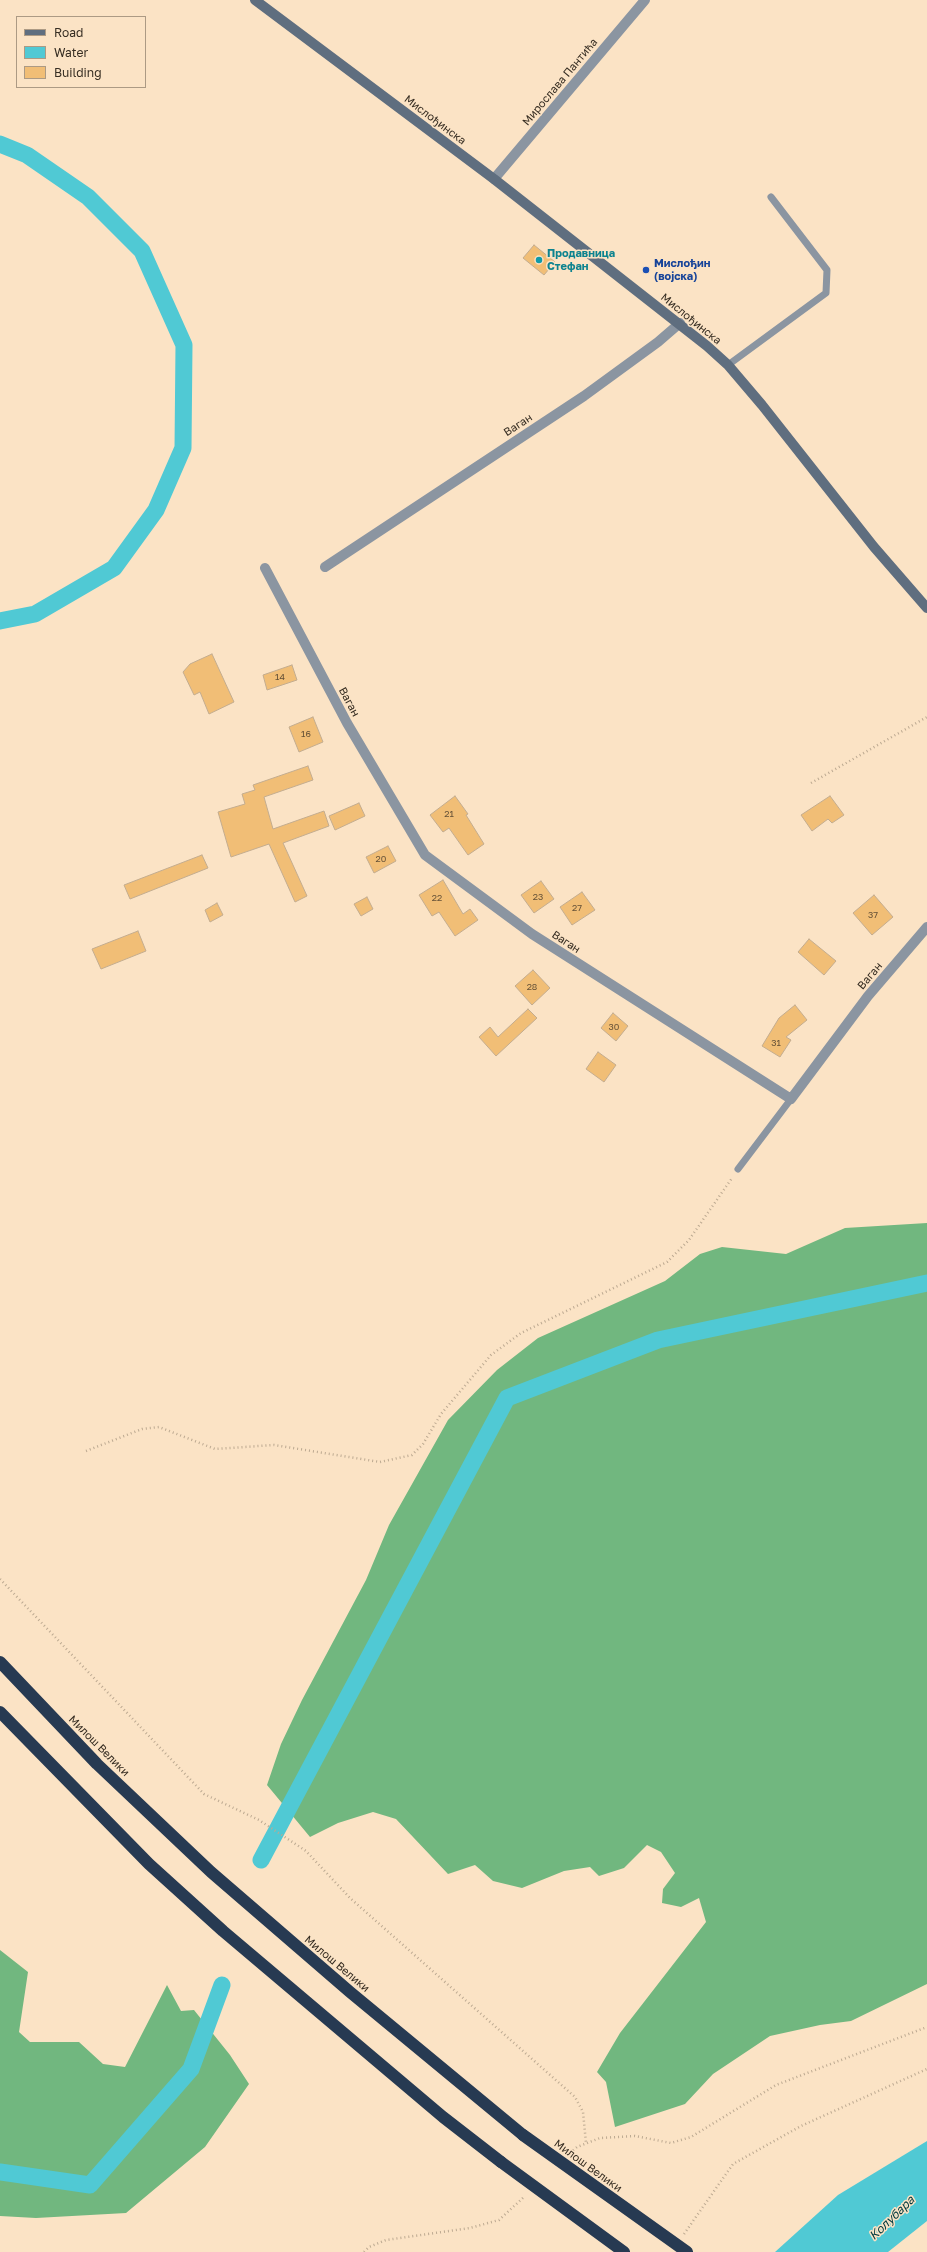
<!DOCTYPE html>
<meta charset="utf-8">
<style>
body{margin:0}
#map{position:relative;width:927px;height:2252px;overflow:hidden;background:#fbe3c5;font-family:"Golos Text",sans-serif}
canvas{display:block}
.legend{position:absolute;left:16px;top:16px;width:130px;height:72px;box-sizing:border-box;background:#fbe3c5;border:1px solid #ac9a84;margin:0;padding:5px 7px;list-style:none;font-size:12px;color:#362d22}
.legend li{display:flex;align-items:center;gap:8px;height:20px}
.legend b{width:20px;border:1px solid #ac9a84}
</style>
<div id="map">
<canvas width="927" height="2252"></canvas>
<ul class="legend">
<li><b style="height:5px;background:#5f6e7f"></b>Road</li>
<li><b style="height:11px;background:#50c9d4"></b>Water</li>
<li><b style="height:11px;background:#f1be76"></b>Building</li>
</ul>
</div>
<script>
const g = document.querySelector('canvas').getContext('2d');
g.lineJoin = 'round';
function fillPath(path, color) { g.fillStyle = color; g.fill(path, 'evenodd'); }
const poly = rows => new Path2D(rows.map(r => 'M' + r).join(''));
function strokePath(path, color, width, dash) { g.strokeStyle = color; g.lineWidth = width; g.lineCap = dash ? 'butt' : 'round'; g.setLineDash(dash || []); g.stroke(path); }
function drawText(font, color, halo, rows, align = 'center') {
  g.font = font + ' "Golos Text",sans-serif'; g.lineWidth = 3; g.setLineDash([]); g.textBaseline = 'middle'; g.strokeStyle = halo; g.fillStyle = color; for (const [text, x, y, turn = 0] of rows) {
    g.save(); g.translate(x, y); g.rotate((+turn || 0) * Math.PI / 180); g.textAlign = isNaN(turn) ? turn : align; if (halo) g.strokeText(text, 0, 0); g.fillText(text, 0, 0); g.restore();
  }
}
const forest = poly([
 [927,1223,927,1984,851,2021,820,2025,770,2036,713,2074,685,2104,615,2127,606,2082,597,2072,620,2033,706,1922,699,1898,681,1907,662,1903,663,1889,675,1873,661,1852,647,1845,624,1868,599,1876,590,1867,564,1871,522,1888,493,1881,475,1865,448,1874,396,1819,373,1812,338,1823,310,1837,267,1785,281,1744,302,1700,366,1580,389,1525,448,1420,497,1370,538,1338,665,1281,700,1254,722,1247,786,1254,845,1228],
 [0,1950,28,1972,19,2032,30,2042,79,2042,103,2064,125,2067,167,1985,181,2011,194,2010,230,2055,249,2084,205,2147,126,2213,36,2218,0,2216]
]);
const water = poly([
 [927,2141,927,2221,888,2252,775,2252,838,2195]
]);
const canal = poly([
 [0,144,27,155,88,197,142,251,184,345,183,448,156,510,114,568,35,614,0,621],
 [261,1860,507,1398,658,1340,927,1283],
 [0,2172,90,2185,191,2069,222,1985]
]);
const building = poly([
 [534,245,555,262,544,275,523,258,534,245],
 [212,654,234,702,209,714,200,692,194,695,183,672,190,664,212,654],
 [292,665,297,680,267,690,263,675,292,665],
 [313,717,323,742,299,752,289,727,313,717],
 [308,766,313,780,264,797,273,829,324,811,329,826,283,843,307,896,295,902,269,844,231,857,218,812,245,804,242,794,255,790,253,785,308,766],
 [455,796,468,814,466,815,484,844,468,855,449,828,443,832,430,815,455,796],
 [830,796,844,815,832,823,828,819,812,831,801,815,830,796],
 [359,803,365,816,335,830,329,816,359,803],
 [388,846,396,861,374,873,366,857,388,846],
 [202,855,208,868,130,899,124,885,202,855],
 [443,880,463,914,470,909,478,920,455,936,439,912,432,916,419,895,443,880],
 [541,881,554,899,534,913,521,895,541,881],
 [582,892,595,910,572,925,560,907,582,892],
 [874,895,893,917,872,935,853,913,874,895],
 [367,897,373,909,361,916,354,904,367,897],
 [217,903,223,915,210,922,205,910,217,903],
 [138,931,146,951,101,969,92,949,138,931],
 [809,939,836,961,824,975,798,952,809,939],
 [533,970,550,988,532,1005,515,986,533,970],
 [795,1005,807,1020,786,1037,791,1040,780,1057,762,1046,779,1018,795,1005],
 [528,1009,537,1018,496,1056,479,1037,490,1027,498,1037,528,1009],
 [613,1013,628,1026,616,1041,601,1028,613,1013],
 [598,1052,616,1065,604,1082,586,1069,598,1052]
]);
const path = poly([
 [811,783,927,717],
 [86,1451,142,1429,159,1427,215,1449,274,1445,380,1462,412,1455,423,1444,441,1414,491,1355,521,1333,667,1262,689,1240,732,1178],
 [0,1579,204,1794,259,1820,306,1851,350,1898,575,2097,583,2112,586,2143],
 [570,2153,577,2147,600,2138,635,2136,671,2143,691,2137,776,2085,927,2027],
 [684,2234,733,2164,801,2126,927,2069],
 [364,2252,369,2247,386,2240,470,2228,499,2220,525,2196]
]);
const lane = poly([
 [728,365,826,293,827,270,771,197],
 [738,1169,791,1099]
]);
const street = poly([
 [494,179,645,0],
 [325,567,584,396,658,342,680,323],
 [265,568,347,723,425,855,532,934,791,1099,868,996,927,927]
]);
const secondary = poly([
 [255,0,494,179,707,346,728,365,762,405,874,547,927,608]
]);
const highway = poly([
 [0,1662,97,1764,211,1872,350,1992,523,2135],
 [0,1712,149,1864,223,1931,443,2117,501,2162]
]);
const highwayBridge = poly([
 [523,2135,687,2252],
 [501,2162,624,2252]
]);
const markers = [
 [539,260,4,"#0f9aa8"],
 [646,270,4,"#1a4fb4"]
];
const numberNames = [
 ["14",280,677],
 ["16",306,734],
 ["21",449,814],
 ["20",381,859],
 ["23",538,897],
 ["22",437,898],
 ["27",577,908],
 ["37",873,915],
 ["28",532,987],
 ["30",614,1027],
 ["31",776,1043]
];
const streetNames = [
 ["Мирослава Пантића",560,82,-50],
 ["Мислођинска",435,120,37],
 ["Мислођинска",691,319,39],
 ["Ваган",518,425,-33],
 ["Ваган",349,702,62],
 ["Ваган",566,942,33],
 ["Ваган",870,976,-50],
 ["Милош Велики",99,1746,45],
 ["Милош Велики",337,1964,40],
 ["Милош Велики",588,2166,36]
];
const cultureNames = [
 ["Продавница",547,254],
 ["Стефан",547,267]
];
const transitNames = [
 ["Мислођин",654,264],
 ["(војска)",654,277]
];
const waterNames = [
 ["Колубара",892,2218,-44]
];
fillPath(forest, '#71b77f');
fillPath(water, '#50c9d4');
strokePath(canal, '#50c9d4', 17);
fillPath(building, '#f1be76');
strokePath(building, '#c3ac8f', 1);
strokePath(path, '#bca991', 2.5, [1, 3]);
strokePath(lane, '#8b95a1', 7);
strokePath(street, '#8b95a1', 10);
strokePath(secondary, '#5f6e7f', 10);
strokePath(highway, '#273a52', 12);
strokePath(highwayBridge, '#273a52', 12);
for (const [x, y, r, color] of markers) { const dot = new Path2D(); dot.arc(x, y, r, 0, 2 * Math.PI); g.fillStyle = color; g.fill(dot); strokePath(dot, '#fbe3c5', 1.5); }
drawText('9px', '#655137', null, numberNames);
drawText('11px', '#362d22', '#fbe3c5', streetNames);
drawText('bold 11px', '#0d838f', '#fbe3c5', cultureNames, 'left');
drawText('bold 11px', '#164399', '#fbe3c5', transitNames, 'left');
drawText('italic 12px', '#003a3f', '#fbe3c5', waterNames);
</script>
